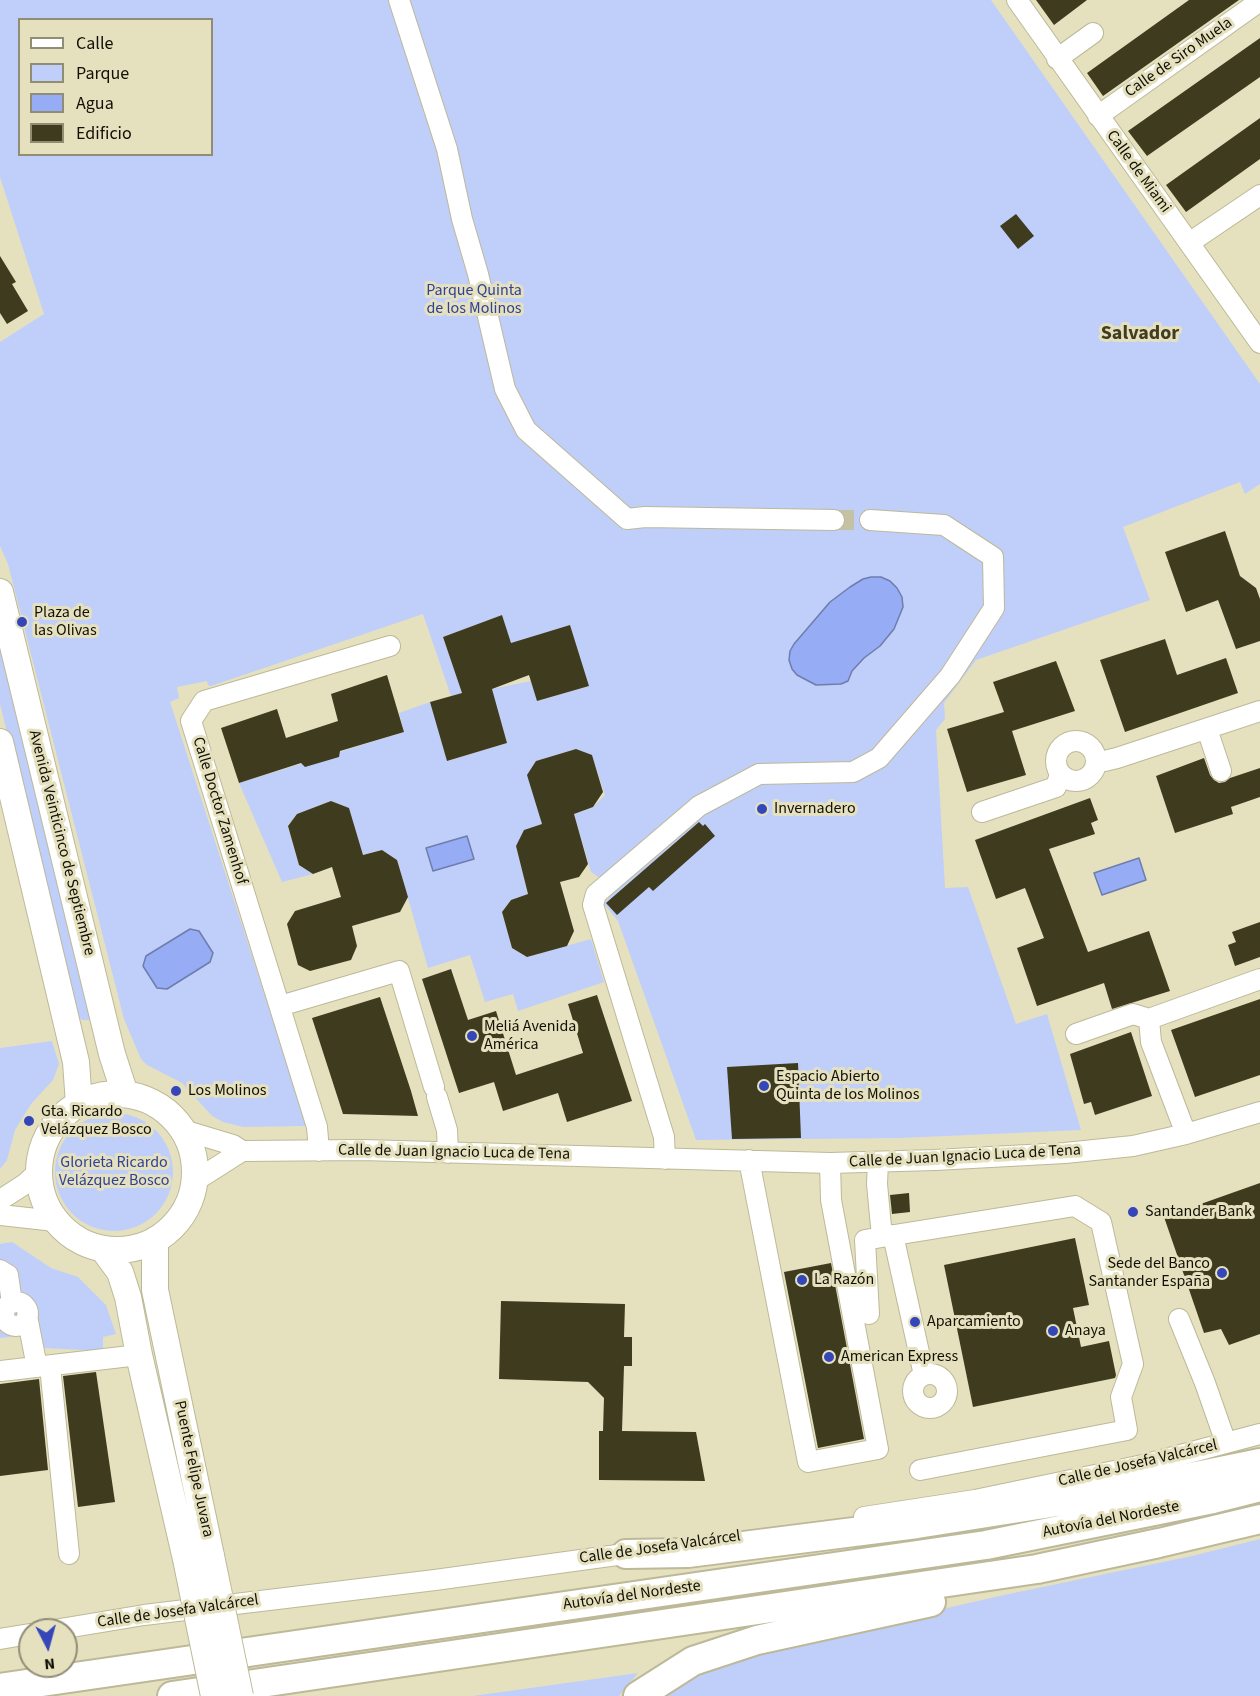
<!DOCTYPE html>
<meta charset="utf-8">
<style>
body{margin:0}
#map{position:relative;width:1260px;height:1696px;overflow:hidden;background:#e5e1bf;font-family:"Source Sans 3",sans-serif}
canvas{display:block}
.legend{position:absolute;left:18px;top:18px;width:195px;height:138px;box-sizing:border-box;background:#e5e1bf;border:2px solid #918d75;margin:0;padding:8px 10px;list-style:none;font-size:18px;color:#121005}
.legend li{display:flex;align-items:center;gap:12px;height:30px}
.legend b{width:30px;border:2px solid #918d75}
.north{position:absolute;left:18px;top:1618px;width:60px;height:60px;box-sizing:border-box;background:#e5e1bf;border:2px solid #918d75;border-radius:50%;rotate:174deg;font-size:16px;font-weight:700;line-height:24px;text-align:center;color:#121005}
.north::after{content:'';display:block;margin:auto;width:21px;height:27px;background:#3446b8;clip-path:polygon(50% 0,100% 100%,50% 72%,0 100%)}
</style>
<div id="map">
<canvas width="1260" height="1696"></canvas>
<ul class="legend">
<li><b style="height:8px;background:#fff"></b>Calle</li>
<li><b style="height:16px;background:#c0cefa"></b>Parque</li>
<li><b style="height:16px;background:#96acf4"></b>Agua</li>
<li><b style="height:16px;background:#3f3b1e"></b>Edificio</li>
</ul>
<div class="north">N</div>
</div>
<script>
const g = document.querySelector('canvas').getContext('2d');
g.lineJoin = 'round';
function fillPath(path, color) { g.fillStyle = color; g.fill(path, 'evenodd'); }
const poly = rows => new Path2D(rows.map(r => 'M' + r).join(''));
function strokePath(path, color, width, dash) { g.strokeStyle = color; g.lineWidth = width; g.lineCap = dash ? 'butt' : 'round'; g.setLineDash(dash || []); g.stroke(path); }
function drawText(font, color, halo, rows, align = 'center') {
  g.font = font + ' "Source Sans 3",sans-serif'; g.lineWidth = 6; g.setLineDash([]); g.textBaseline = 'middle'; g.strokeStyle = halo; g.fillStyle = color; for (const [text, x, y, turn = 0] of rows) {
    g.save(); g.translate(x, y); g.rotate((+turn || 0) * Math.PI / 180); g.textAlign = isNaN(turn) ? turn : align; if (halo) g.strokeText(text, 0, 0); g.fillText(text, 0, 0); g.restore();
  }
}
const green = poly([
 [0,0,991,0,1260,384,1260,484,1245,494,1240,482,1123,527,1150,600,976,660,944,703,945,719,936,730,945,888,968,887,1016,1024,1047,1014,1081,1130,900,1138,696,1140,618,921,604,904,630,871,637,846,601,879,591,872,574,814,593,807,605,795,592,756,576,749,536,761,542,824,525,830,516,846,528,894,511,900,502,912,512,948,527,957,591,939,604,982,518,1011,513,994,485,1002,470,955,428,968,397,860,381,850,363,855,349,808,331,801,298,814,288,825,299,865,313,874,282,882,239,783,404,732,399,713,430,702,448,761,507,743,492,689,531,681,538,701,589,686,570,625,519,641,529,675,521,678,502,615,443,637,462,693,451,696,423,614,211,686,208,685,207,681,177,687,179,698,170,702,307,1126,243,1127,223,1122,212,1116,182,1083,147,1065,141,1059,124,1019,8,564,0,546,0,342,44,314,0,177],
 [20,20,212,20,212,154,20,154],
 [0,624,95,1017,88,1020,82,1020,77,1015,0,704],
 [52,1041,59,1064,53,1080,31,1104,15,1130,7,1160,0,1169,0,1048],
 '55 1172a59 59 0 1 1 118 0a59 59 0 1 1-118 0Z',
 [12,1242,51,1268,78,1277,106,1305,116,1334,103,1337,103,1351,44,1348,28,1335,0,1338,0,1244],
 [1260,1539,1260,1696,657,1696,723,1659,1004,1595,1192,1556],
 [638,1673,619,1696,473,1696]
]);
const water = poly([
 [871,577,881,577,890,581,897,588,902,597,903,607,894,629,880,646,864,658,852,671,848,681,841,684,816,685,797,675,792,669,789,660,790,651,794,644,830,602,850,587,863,579,871,577],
 [467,836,474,859,433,871,426,848,467,836],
 [1139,858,1146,880,1102,895,1094,873,1139,858],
 [190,929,199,931,213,953,210,962,167,989,157,988,143,966,146,956,190,929]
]);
const building = poly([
 [1036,0,1087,0,1054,25],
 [1189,0,1239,0,1103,96,1087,73],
 [1260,38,1260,77,1147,156,1128,131],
 [1260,118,1260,159,1186,212,1166,185],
 [1016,214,1034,236,1018,249,1000,226],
 [0,256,16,282,12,284,28,311,7,324,0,313],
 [1225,531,1240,576,1256,588,1260,599,1260,641,1236,649,1218,600,1186,612,1165,552],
 [502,615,511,643,570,625,589,686,537,701,529,675,492,689,507,743,447,761,430,702,462,693,443,637],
 [1165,639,1177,675,1226,658,1238,693,1125,732,1100,660],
 [1056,661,1075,711,1012,731,1026,775,967,792,947,729,1004,712,993,682],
 [387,675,404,732,340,751,339,757,305,767,301,763,239,783,221,728,277,709,286,738,338,721,331,694],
 [576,749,592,755,603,792,593,807,574,814,588,864,579,877,560,882,574,931,567,946,527,957,512,948,502,912,511,900,528,894,516,846,524,830,542,824,527,775,536,761],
 [1204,758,1210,775,1214,780,1219,783,1225,782,1230,778,1260,768,1260,797,1231,807,1233,814,1175,833,1156,776],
 [1090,798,1098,820,1091,823,1095,834,1049,849,1088,952,1149,931,1170,991,1112,1009,1104,983,1037,1006,1017,948,1044,938,1025,888,996,899,975,840],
 [331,801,349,808,363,855,382,850,397,860,408,897,400,912,352,926,357,946,351,960,310,971,298,965,287,924,295,911,341,897,332,867,313,874,299,865,288,826,297,814],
 [699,822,703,826,705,824,715,836,653,891,649,887,617,915,606,903],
 [1260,922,1260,957,1235,966,1228,945,1236,942,1232,932],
 [451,969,468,1020,496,1011,516,1075,583,1053,568,1004,597,995,632,1101,567,1122,558,1093,503,1111,494,1082,459,1093,422,979],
 [380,997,411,1091,418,1116,343,1114,312,1018],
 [1260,999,1260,1075,1195,1097,1171,1030],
 [1131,1032,1152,1096,1095,1115,1091,1102,1084,1104,1070,1054],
 [798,1063,801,1138,732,1139,727,1067],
 [1260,1183,1260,1334,1229,1345,1221,1329,1204,1333,1164,1217],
 [909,1193,910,1212,892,1214,890,1195],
 [1075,1238,1089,1305,1073,1308,1081,1347,1109,1341,1116,1375,1115,1378,973,1407,944,1265],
 [831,1263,864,1439,818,1448,784,1272],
 [501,1301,625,1304,624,1337,632,1337,632,1366,624,1366,622,1431,696,1432,705,1481,599,1480,599,1431,603,1431,604,1398,588,1382,499,1379],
 [96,1372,115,1502,78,1507,63,1376],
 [39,1379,48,1470,0,1476,0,1384]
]);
const minorTunnel = poly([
 [834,520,870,520]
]);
const minor = poly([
 [399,0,447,149,462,219,478,274,505,389,526,430,627,519,645,517,834,520],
 [1017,0,1260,343],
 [1057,59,1093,33],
 [1098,116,1260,1],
 [1189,243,1260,195],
 [1207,729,1221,771],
 '1056 761a20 20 0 1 1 40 0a20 20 0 1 1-40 0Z',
 [1096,763,1117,758,1260,711],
 [982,812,1056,787,1060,774],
 [280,1006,399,971,434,1087],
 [1076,1034,1133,1014,1149,1019],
 [437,1097,447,1130,448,1153],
 [183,1130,233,1145,242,1151],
 [1186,1134,1151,1042,1149,1019,1260,979],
 [319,1151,317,1127,191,721,204,701,390,646],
 [665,1159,664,1137,593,905,596,894,699,806,759,774,853,772,879,758,950,676,994,608,993,557,944,525,870,520],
 [749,1160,808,1462,878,1449,831,1200,830,1163],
 [195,1181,242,1151,362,1150,830,1163,935,1160,1065,1153,1133,1146,1186,1134,1260,1112],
 [0,1200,25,1184,39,1171],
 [0,1215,55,1221],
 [893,1235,924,1375],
 [882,1237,1075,1206,1101,1222,1133,1364,1121,1397,1127,1430,920,1470],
 [0,1270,8,1275,12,1303],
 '4 1314a12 12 0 1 1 24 0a12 12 0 1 1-24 0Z',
 [869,1314,865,1240,882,1237,877,1184,878,1162],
 [27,1316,37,1367],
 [1179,1319,1205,1383,1226,1443],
 [50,1366,69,1554],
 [1,1371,139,1355],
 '913 1391a17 17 0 1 1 34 0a17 17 0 1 1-34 0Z',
 [864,1517,975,1500,1143,1465,1260,1434],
 [54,1630,144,1615,435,1580,639,1552],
 [0,1639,30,1634]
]);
const major = poly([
 [0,592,112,1054,125,1094],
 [0,742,76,1062,79,1104],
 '39 1172a78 78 0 1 1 156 0a78 78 0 1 1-156 0Z',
 [155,1240,155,1290,211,1556],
 [103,1249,120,1272,128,1297,139,1355,186,1559]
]);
const highway = poly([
 [626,1554,688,1553,917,1524,1108,1494,1260,1463],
 [0,1688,986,1545,1213,1499,1260,1487],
 [172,1696,1037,1569,1159,1543,1260,1519],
 [638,1696,693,1661,757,1640,931,1602]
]);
const majorBridge = poly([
 [211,1556,240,1696],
 [186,1559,214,1696]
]);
const markers = [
 [22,622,6,"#3446b8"],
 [762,809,6,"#3446b8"],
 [472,1036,6,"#3446b8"],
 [764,1086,6,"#3446b8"],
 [176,1091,6,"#3446b8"],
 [29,1121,6,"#3446b8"],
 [1133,1212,6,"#3446b8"],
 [1222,1273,6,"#3446b8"],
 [802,1280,6,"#3446b8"],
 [915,1322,6,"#3446b8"],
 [1053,1331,6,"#3446b8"],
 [829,1357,6,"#3446b8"]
];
const streetNames = [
 ["Calle de Siro Muela",1179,58,-35],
 ["Calle de Miami",1138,172,54],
 ["Calle Doctor Zamenhof",219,811,73],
 ["Avenida Veinticinco de Septiembre",61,843,76],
 ["Calle de Juan Ignacio Luca de Tena",454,1153,1],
 ["Calle de Juan Ignacio Luca de Tena",965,1157,-3],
 ["Calle de Josefa Valcárcel",1138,1464,-13],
 ["Puente Felipe Juvara",193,1469,78],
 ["Autovía del Nordeste",1111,1520,-11],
 ["Calle de Josefa Valcárcel",660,1548,-8],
 ["Autovía del Nordeste",632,1596,-8],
 ["Calle de Josefa Valcárcel",178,1612,-8]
];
const parkNames = [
 ["Parque Quinta",474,291],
 ["de los Molinos",474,309],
 ["Glorieta Ricardo",114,1163],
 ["Velázquez Bosco",114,1181]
];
const poiNames = [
 ["Plaza de",34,613],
 ["las Olivas",34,631],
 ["Invernadero",774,809],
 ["Meliá Avenida",484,1027],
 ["América",484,1045],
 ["Espacio Abierto",776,1077],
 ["Quinta de los Molinos",776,1095],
 ["Los Molinos",188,1091],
 ["Gta. Ricardo",41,1112],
 ["Velázquez Bosco",41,1130],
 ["Santander Bank",1145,1212],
 ["Sede del Banco",1210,1264,"right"],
 ["Santander España",1210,1282,"right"],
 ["La Razón",814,1280],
 ["Aparcamiento",927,1322],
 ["Anaya",1065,1331],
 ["American Express",841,1357]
];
const quarterNames = [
 ["Salvador",1140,335]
];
fillPath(green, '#c0cefa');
fillPath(water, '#96acf4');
strokePath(water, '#6e7dac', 1.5);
fillPath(building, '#3f3b1e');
strokePath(minorTunnel, '#c5c2a3', 20, [20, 10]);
strokePath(minor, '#bdb998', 22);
strokePath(major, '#bdb998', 28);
strokePath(highway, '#bdb998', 32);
strokePath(minor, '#fff', 20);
strokePath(major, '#fff', 26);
strokePath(highway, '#fff', 28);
strokePath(majorBridge, '#bdb998', 28, []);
strokePath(majorBridge, '#fff', 26);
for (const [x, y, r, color] of markers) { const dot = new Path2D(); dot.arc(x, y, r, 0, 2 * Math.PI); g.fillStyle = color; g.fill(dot); strokePath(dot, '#e5e1bf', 2); }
drawText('16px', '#121005', '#e5e1bf', streetNames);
drawText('16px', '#314295', '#e5e1bf', parkNames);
drawText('16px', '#121005', '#e5e1bf', poiNames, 'left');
drawText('bold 20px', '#413d20', '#e5e1bf', quarterNames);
</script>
